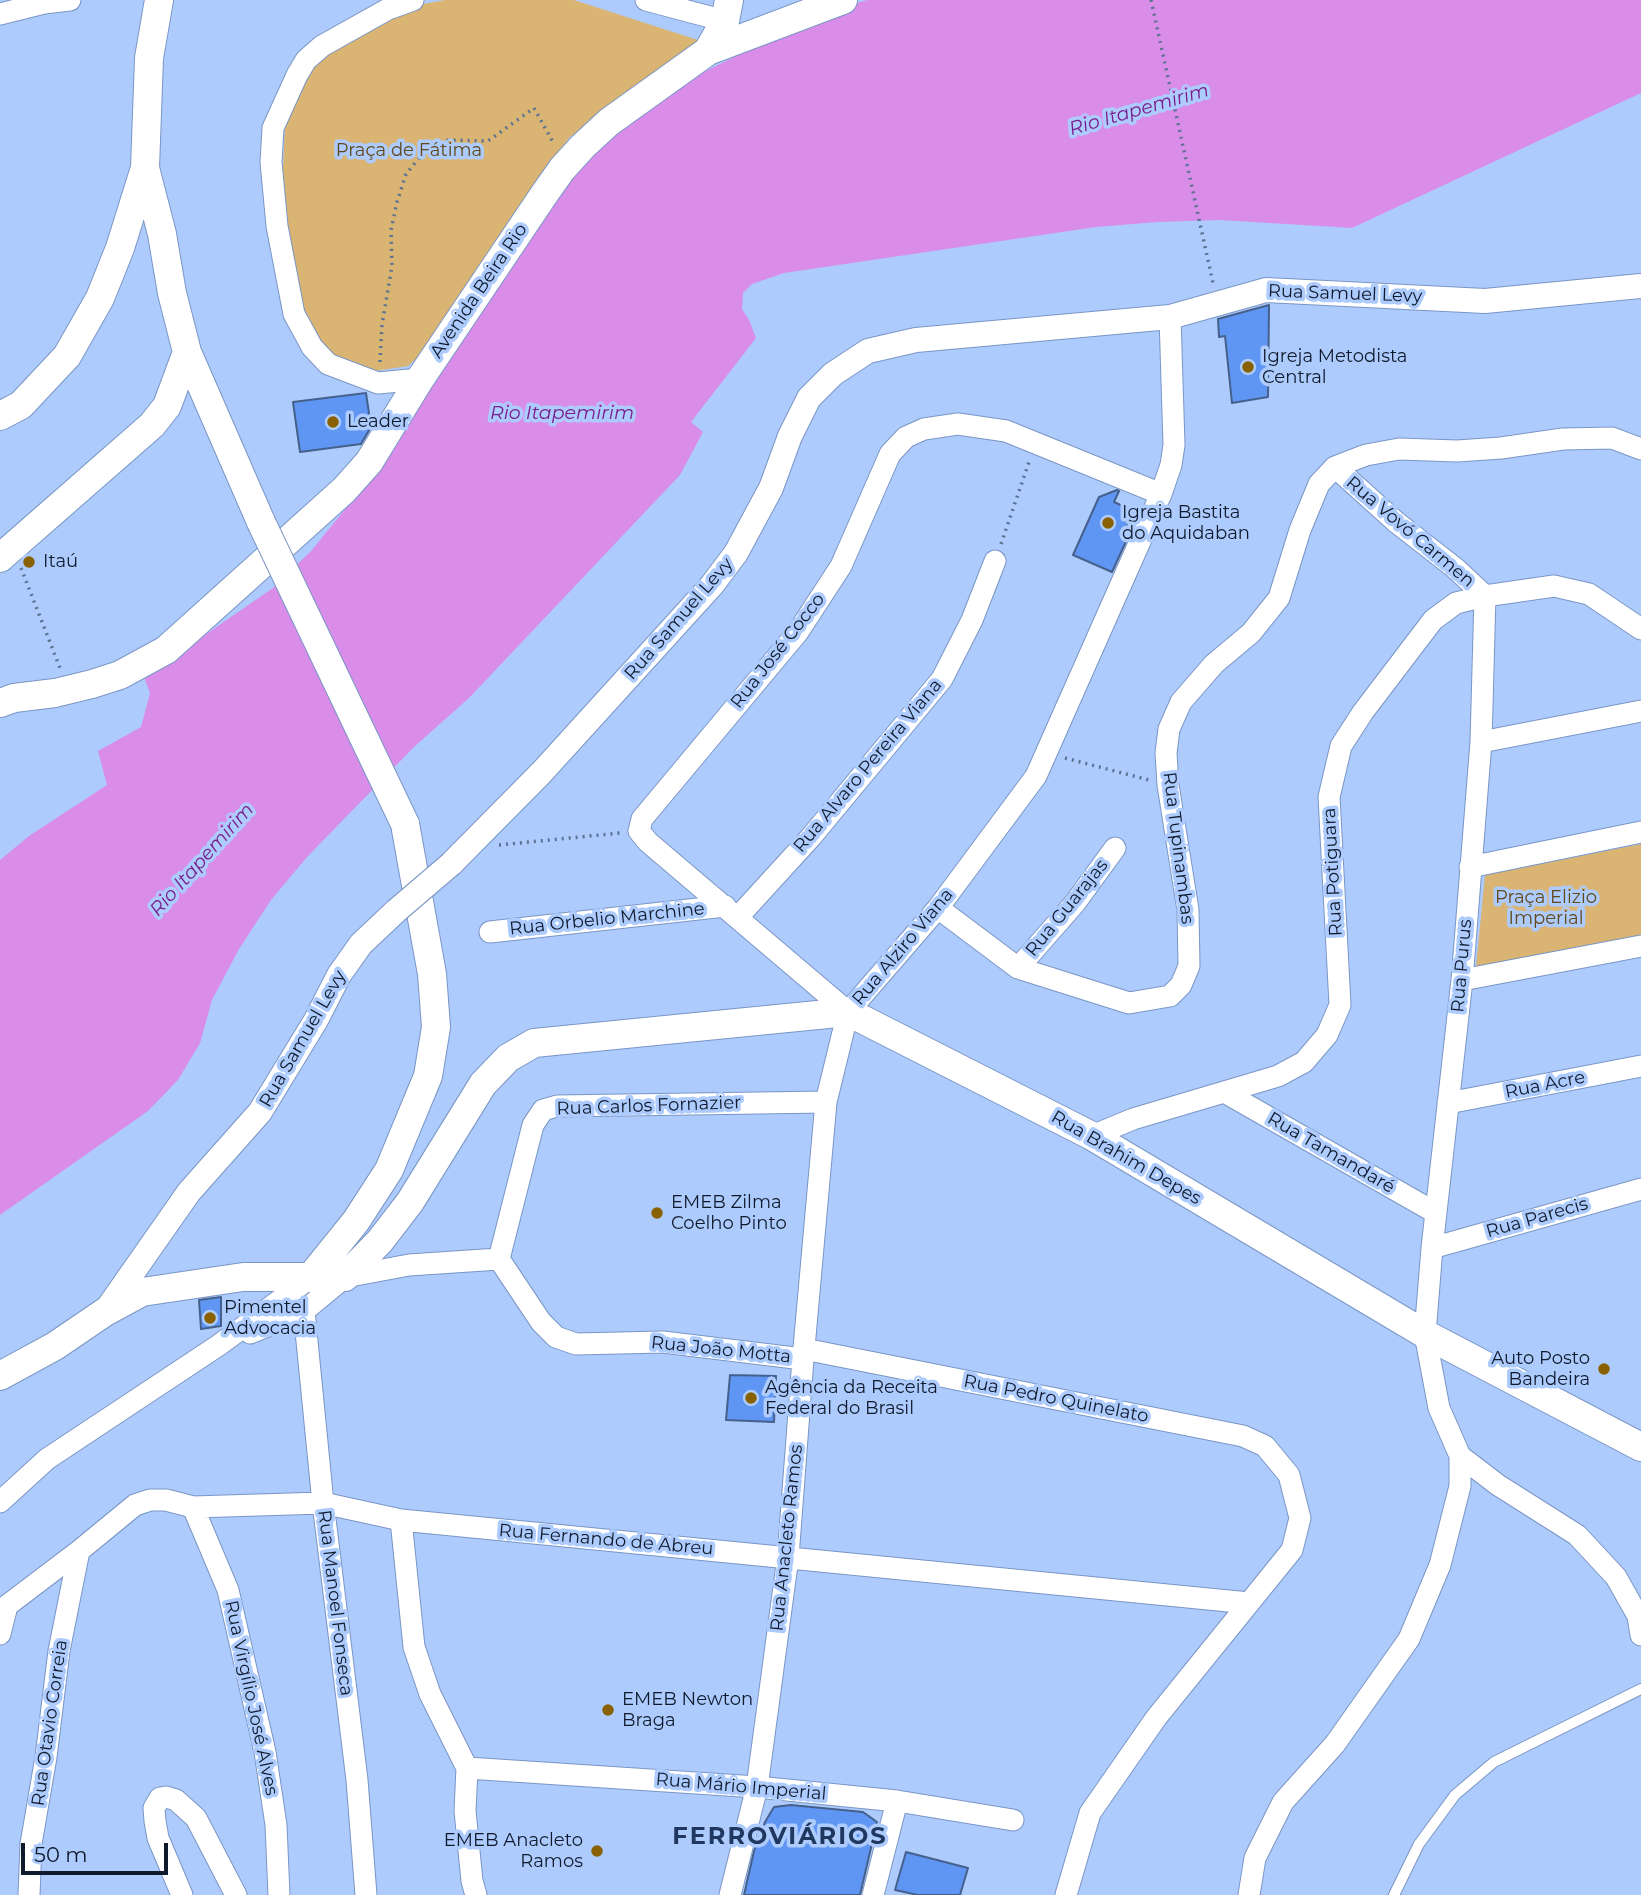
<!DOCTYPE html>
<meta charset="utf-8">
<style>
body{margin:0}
#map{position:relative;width:1641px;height:1895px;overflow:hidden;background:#adcbfd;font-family:Montserrat,sans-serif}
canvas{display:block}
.scale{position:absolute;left:21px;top:1843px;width:147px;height:32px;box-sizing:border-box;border:4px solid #0f1a2c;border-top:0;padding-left:9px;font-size:21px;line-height:24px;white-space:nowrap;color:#0f1a2c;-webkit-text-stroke:5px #adcbfd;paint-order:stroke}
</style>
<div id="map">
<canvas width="1641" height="1895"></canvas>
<div class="scale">50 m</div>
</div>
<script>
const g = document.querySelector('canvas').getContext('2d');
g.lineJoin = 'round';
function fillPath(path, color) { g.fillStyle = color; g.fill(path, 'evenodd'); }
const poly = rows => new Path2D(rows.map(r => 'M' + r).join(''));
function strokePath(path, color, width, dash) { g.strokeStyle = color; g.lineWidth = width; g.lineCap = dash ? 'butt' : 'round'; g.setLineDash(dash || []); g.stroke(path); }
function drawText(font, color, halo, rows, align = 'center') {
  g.font = font + ' Montserrat,sans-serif'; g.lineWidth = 7; g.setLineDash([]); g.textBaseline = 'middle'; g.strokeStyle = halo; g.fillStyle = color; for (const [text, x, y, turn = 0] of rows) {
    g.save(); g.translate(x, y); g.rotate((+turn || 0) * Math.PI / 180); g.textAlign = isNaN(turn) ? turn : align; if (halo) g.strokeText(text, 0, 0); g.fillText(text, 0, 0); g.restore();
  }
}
const green = poly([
 [445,0,574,0,704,42,570,137,530,189,506,240,428,348,408,366,369,372,344,362,329,352,317,338,303,311,282,189,285,125,311,59,413,6],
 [1641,844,1641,935,1476,967,1485,875]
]);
const water = poly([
 [867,0,1641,0,1641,93,1352,228,1220,220,1158,222,1096,227,784,273,752,284,743,293,742,309,749,320,756,338,691,422,703,432,680,475,469,698,414,747,308,856,271,900,239,949,212,1000,200,1043,178,1080,148,1111,0,1215,0,860,29,836,107,785,98,751,141,727,150,693,144,677,273,588,312,550,346,508,482,299,582,163,610,135,683,82,800,25,837,9]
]);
const building = poly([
 [1269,305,1268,397,1232,403,1225,336,1219,337,1218,319,1269,305],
 [366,393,371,427,361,444,300,452,293,402,366,393],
 [1117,490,1119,491,1114,502,1134,511,1123,535,1128,537,1112,572,1073,555,1099,497,1117,490],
 [221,1297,221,1326,201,1329,199,1300,221,1297],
 [730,1375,776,1376,774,1422,726,1420,730,1375],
 [791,1805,863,1812,877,1822,860,1895,744,1895,754,1851,765,1822,774,1807,791,1805],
 [906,1852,968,1868,960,1895,918,1895,895,1890,906,1852]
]);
const path = poly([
 [1151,0,1213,283],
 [380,362,382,325,392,266,391,230,397,202,406,174,426,150,448,140,488,141,534,108,554,144],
 [1001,544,1029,462],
 [21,568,60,668],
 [1065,758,1149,780],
 [499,845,620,833]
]);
const service = poly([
 [1394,1895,1419,1844,1455,1795,1494,1762,1641,1689]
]);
const minor = poly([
 [413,0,388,9,322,46,306,60,297,75,273,128,271,162,277,226,294,314,312,347,328,364,378,383,420,379],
 [646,0,725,21],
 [0,14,44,3,70,0],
 [1335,467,1396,522,1455,568,1485,596,1481,742,1462,980,1432,1248,1425,1334,1439,1408,1460,1456,1498,1485,1577,1535,1616,1577,1638,1616,1641,1635],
 [1481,742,1641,711],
 [1470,867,1641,832],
 [938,908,1018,968,1129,1003,1170,996,1181,985,1189,966,1188,910,1168,785,1166,753,1169,729,1181,702,1214,664,1251,633,1279,598,1300,530,1319,484,1335,467,1366,455,1399,449,1457,451,1501,448,1563,439,1612,438,1641,449],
 [738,917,811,837,942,679,972,620,995,561],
 [490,932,725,906],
 [1018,968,1075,903,1115,848],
 [1462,980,1641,946],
 [848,1012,648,842,639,831,642,819,798,632,841,566,890,454,906,437,924,429,958,424,1006,431,1161,494],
 [1226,1093,1436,1213],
 [1448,1103,1641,1066],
 [1092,1136,1133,1119,1278,1076,1304,1062,1327,1035,1340,1005,1329,797,1341,746,1363,712,1433,620,1456,603,1485,596,1554,586,1589,594,1641,629],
 [1432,1248,1641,1189],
 [499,1259,533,1125,543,1110,557,1106,826,1102],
 [499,1259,541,1322,556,1337,576,1344,663,1342,803,1359],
 [304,1311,323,1503,357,1780,366,1895],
 [250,1333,304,1311,345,1277,409,1265,499,1259],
 [804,1349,1243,1436,1265,1446,1289,1475,1300,1518,1292,1550,1156,1718,1090,1813,1066,1895],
 [0,1502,47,1459,219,1345,310,1278],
 [193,1507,228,1590,265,1752,276,1825,279,1895],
 [401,1520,414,1647,430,1694,467,1768,465,1811,472,1881,476,1895],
 [0,1611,79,1551,135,1505,150,1500,166,1500,193,1507,323,1503,401,1520,1249,1603],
 [0,1634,7,1606],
 [467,1768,757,1787,897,1801,1013,1820],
 [29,1895,31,1844,46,1757,59,1651,79,1551],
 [182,1895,158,1838,155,1821,154,1808,160,1798,166,1797,176,1800,196,1818,236,1895],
 [730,1895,757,1787,788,1557,803,1359,826,1102,848,1012,938,908,1036,776,1161,494,1171,465,1174,445,1170,317],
 [873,1895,897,1801],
 [1249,1895,1255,1858,1283,1802,1335,1744,1409,1639,1440,1565,1460,1486,1460,1456]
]);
const tertiary = poly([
 [451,864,542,772,712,585,736,553,771,488,790,436,809,398,833,374,868,351,916,340,1170,317,1266,290,1485,301,1641,286],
 [105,1312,189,1192,260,1112,316,1020,339,975,361,944,396,911]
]);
const secondary = poly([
 [159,0,149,58,145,168,162,234,172,293,187,352,261,522],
 [708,51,725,21,729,0],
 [0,416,21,405,67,356,100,298,120,248,145,168],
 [0,558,152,425,167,406,187,352],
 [0,703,14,698,55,693,92,684,120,675,166,650,344,490,369,462,420,379,543,196,562,169,583,146,609,122,708,51,843,0],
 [310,1278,356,1221,389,1170,428,1076,436,1027,432,974,405,824],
 [0,1376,55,1346,105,1312,142,1292,243,1277,345,1277,380,1241,410,1202,483,1084,508,1058,534,1043,848,1012,1092,1136,1425,1334,1641,1447]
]);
const tertiaryBridge = poly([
 [396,911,451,864]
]);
const secondaryBridge = poly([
 [261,522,405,824]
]);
const markers = [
 [1248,367,7,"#896100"],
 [333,422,7,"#896100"],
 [1108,523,7,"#896100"],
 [29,562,7,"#896100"],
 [657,1213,7,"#896100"],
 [210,1318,7,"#896100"],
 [1604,1369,7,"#896100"],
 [751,1398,7,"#896100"],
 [608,1710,7,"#896100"],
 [597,1851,7,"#896100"]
];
const parkNames = [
 ["Praça de Fátima",409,151],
 ["Praça Elizio",1546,898],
 ["Imperial",1546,919]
];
const streetNames = [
 ["Avenida Beira Rio",479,291,-56],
 ["Rua Samuel Levy",1345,294,2],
 ["Rua Vovó Carmen",1410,532,40],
 ["Rua Samuel Levy",679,619,-49],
 ["Rua José Cocco",778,651,-52],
 ["Rua Alvaro Pereira Viana",868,766,-50],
 ["Rua Tupinambas",1178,848,83],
 ["Rua Potiguara",1333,872,-93],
 ["Rua Guarajas",1067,908,-51],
 ["Rua Orbelio Marchine",607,919,-6],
 ["Rua Alziro Viana",903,947,-50],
 ["Rua Purus",1462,966,-85],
 ["Rua Samuel Levy",303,1039,-60],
 ["Rua Acre",1545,1085,-11],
 ["Rua Carlos Fornazier",649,1106,-2],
 ["Rua Tamandaré",1331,1153,30],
 ["Rua Brahim Depes",1126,1158,30],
 ["Rua Parecis",1537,1218,-16],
 ["Rua João Motta",721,1350,6],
 ["Rua Pedro Quinelato",1056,1399,11],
 ["Rua Anacleto Ramos",787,1538,-84],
 ["Rua Fernando de Abreu",606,1540,5],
 ["Rua Manoel Fonseca",335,1603,83],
 ["Rua Virgílio José Alves",251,1698,78],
 ["Rua Otavio Correia",50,1723,-82],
 ["Rua Mário Imperial",741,1787,5]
];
const poiNames = [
 ["Igreja Metodista",1262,357],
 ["Central",1262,378],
 ["Leader",347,422],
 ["Igreja Bastita",1122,513],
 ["do Aquidaban",1122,534],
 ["Itaú",43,562],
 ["EMEB Zilma",671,1203],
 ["Coelho Pinto",671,1224],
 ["Pimentel",224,1308],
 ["Advocacia",224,1329],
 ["Auto Posto",1590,1359,"right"],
 ["Bandeira",1590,1380,"right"],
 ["Agência da Receita",765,1388],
 ["Federal do Brasil",765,1409],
 ["EMEB Newton",622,1700],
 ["Braga",622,1721],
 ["EMEB Anacleto",583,1841,"right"],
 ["Ramos",583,1862,"right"]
];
const waterNames = [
 ["Rio Itapemirim",1139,110,-16],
 ["Rio Itapemirim",562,413],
 ["Rio Itapemirim",202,860,-48]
];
const districtNames = [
 ["FERROVIÁRIOS",780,1837]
];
fillPath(green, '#d9b472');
fillPath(water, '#d98de9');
fillPath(building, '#6096f3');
strokePath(building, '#46608c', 2);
strokePath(service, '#7a96c5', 12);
strokePath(minor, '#7a96c5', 23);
strokePath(tertiary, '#7a96c5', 26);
strokePath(secondary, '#7a96c5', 30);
strokePath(path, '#5d7193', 3.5, [2, 5]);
strokePath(service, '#fff', 10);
strokePath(minor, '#fff', 21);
strokePath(tertiary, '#fff', 24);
strokePath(secondary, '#fff', 28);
strokePath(tertiaryBridge, '#7a96c5', 26, []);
strokePath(secondaryBridge, '#7a96c5', 30, []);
strokePath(tertiaryBridge, '#fff', 24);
strokePath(secondaryBridge, '#fff', 28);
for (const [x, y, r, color] of markers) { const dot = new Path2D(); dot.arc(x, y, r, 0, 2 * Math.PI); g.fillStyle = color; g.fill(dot); strokePath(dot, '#adcbfd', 2.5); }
drawText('18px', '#624919', '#adcbfd', parkNames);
drawText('18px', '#0f1a2c', '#adcbfd', streetNames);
drawText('18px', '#0f1a2c', '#adcbfd', poiNames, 'left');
drawText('italic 19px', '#7a1d8b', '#adcbfd', waterNames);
g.letterSpacing = '2px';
drawText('bold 24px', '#203860', '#adcbfd', districtNames);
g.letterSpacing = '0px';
</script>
